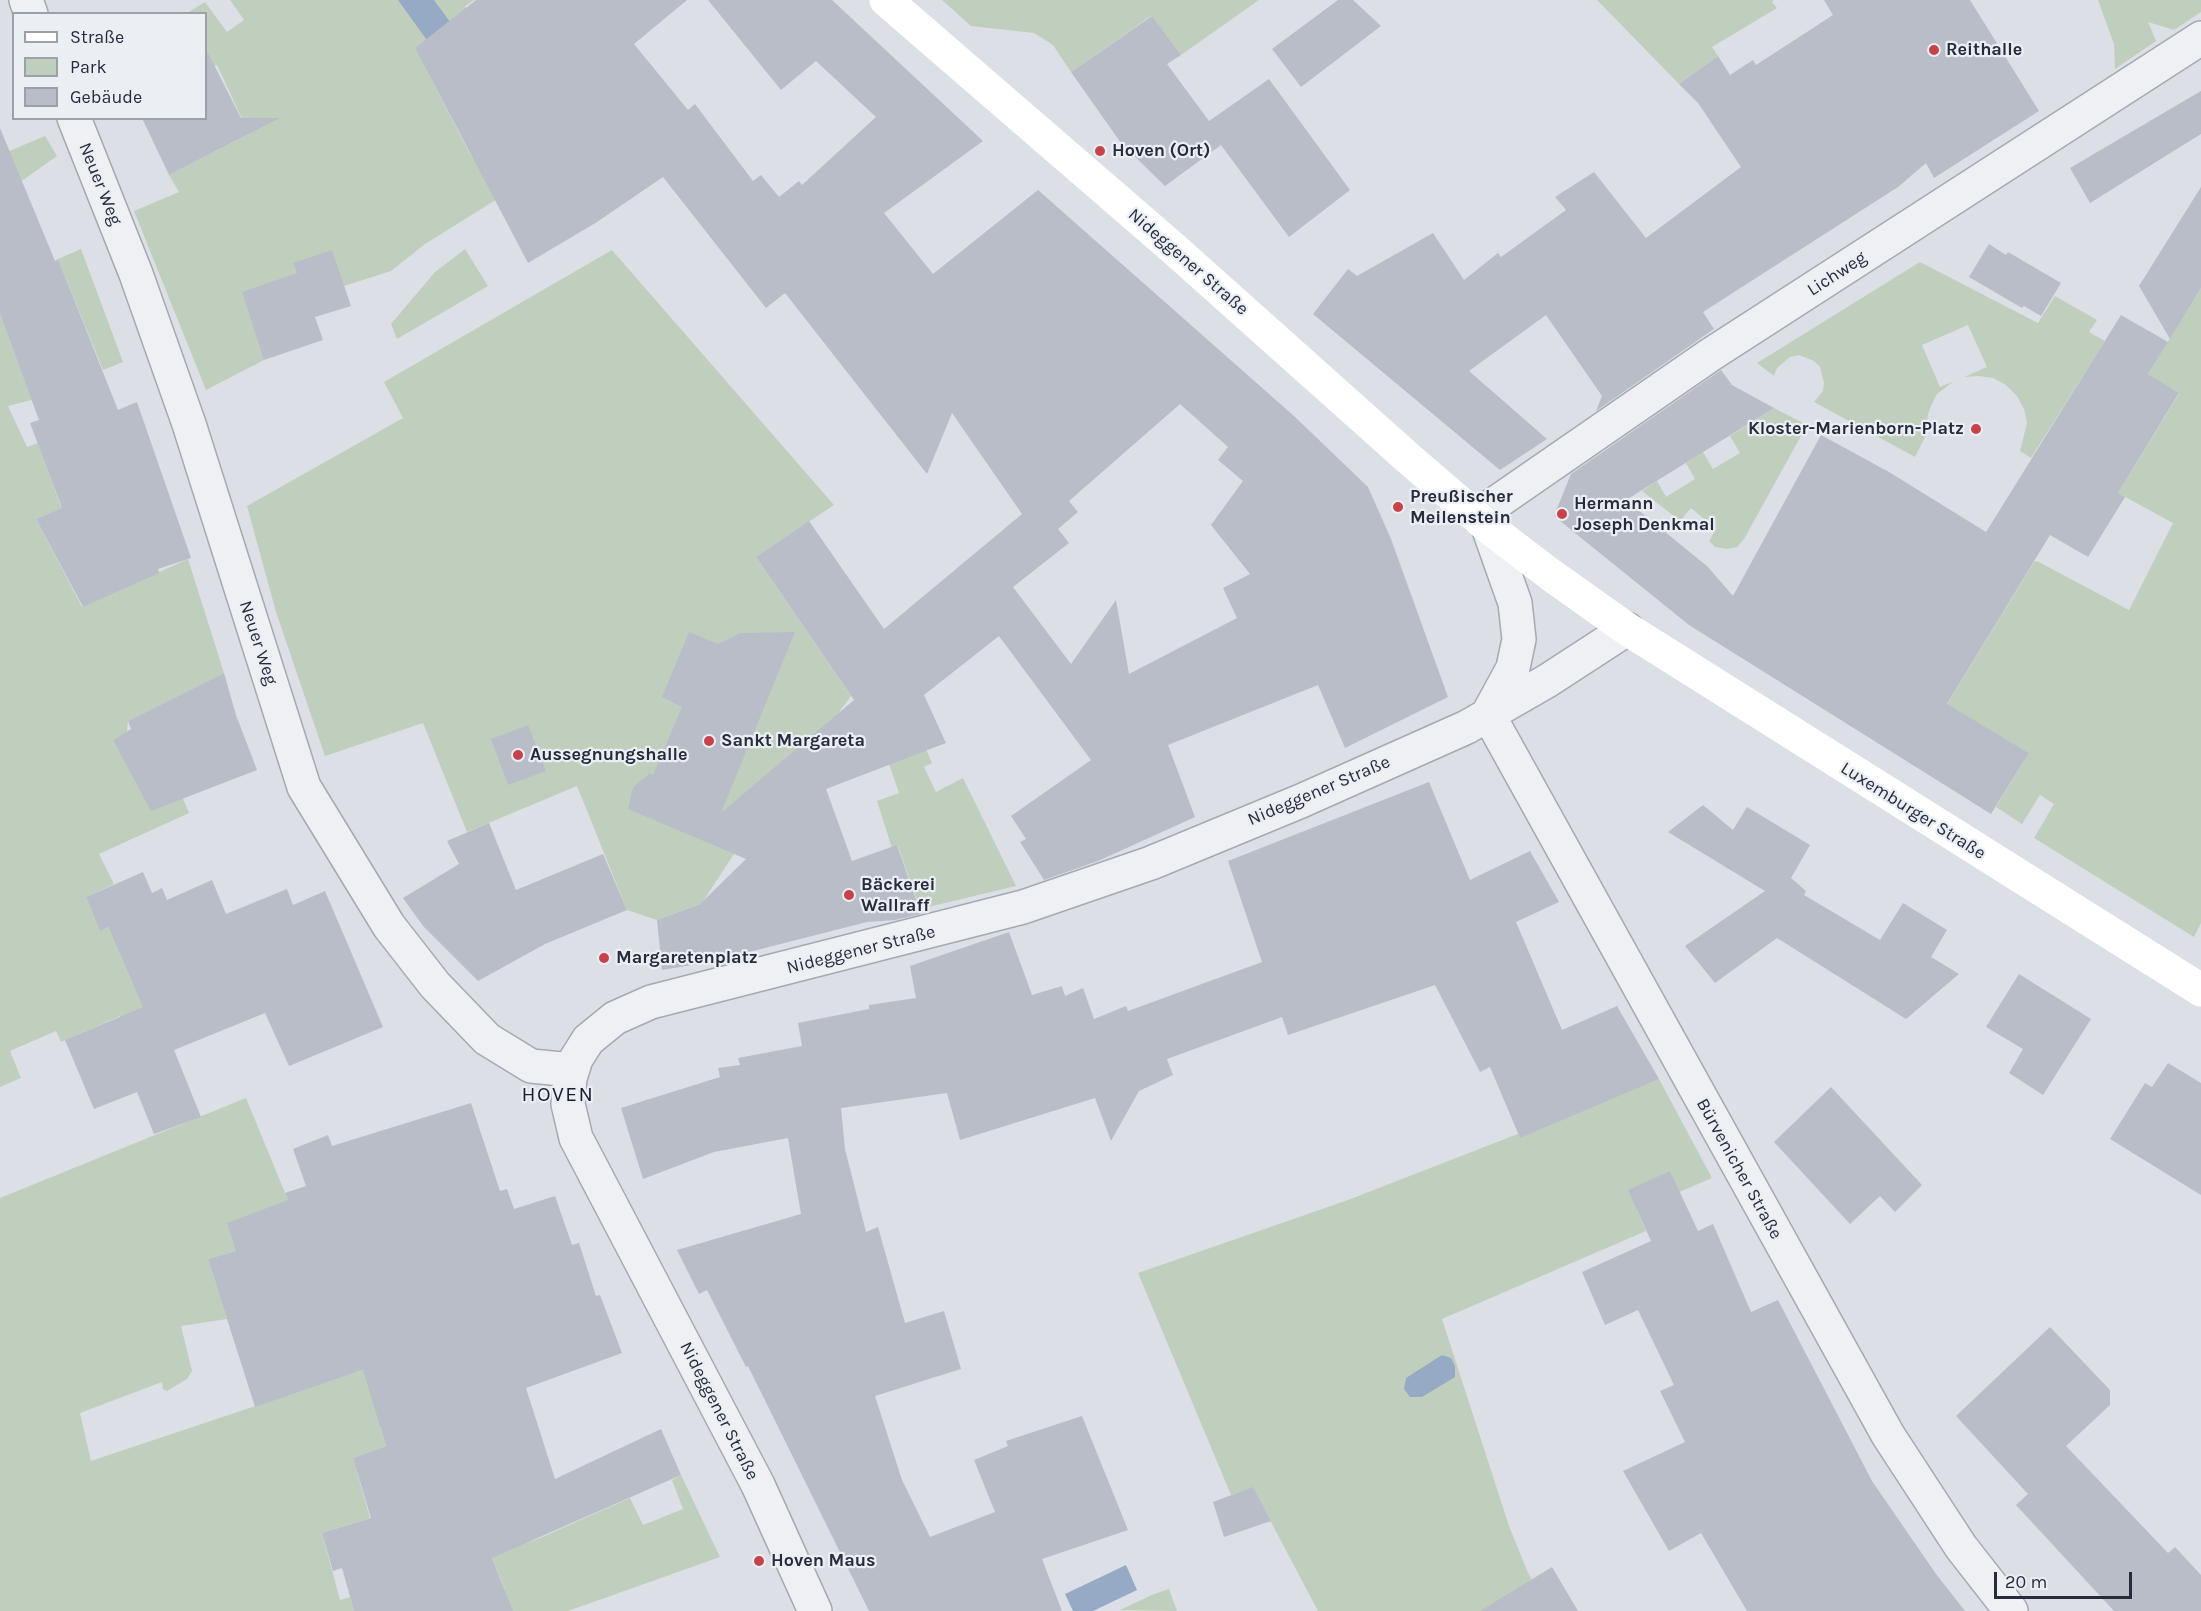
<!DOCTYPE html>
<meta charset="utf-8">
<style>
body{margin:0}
#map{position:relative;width:2201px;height:1611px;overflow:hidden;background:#dcdfe5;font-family:Karla,sans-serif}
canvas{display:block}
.legend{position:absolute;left:12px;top:12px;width:195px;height:108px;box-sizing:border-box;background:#ebeef3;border:2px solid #9ca0a9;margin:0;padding:8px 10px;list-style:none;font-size:18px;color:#262c3b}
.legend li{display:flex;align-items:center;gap:12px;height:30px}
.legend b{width:30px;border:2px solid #9ca0a9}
.scale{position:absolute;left:1994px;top:1572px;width:138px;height:27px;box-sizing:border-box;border:3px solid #262c3b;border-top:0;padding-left:8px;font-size:18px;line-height:21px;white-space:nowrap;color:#262c3b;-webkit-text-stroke:4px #ebeef3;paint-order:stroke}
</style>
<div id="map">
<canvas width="2201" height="1611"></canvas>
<ul class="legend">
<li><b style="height:8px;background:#fff"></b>Straße</li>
<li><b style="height:16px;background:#c0cfbd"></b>Park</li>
<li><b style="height:16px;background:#b9bdc8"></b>Gebäude</li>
</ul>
<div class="scale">20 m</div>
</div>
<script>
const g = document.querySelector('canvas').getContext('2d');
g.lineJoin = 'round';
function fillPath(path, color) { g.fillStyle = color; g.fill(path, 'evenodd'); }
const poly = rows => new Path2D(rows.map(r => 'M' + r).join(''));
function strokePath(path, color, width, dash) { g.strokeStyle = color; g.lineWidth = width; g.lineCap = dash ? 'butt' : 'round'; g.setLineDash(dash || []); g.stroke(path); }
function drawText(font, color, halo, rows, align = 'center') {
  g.font = font + ' Karla,sans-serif'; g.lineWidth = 4.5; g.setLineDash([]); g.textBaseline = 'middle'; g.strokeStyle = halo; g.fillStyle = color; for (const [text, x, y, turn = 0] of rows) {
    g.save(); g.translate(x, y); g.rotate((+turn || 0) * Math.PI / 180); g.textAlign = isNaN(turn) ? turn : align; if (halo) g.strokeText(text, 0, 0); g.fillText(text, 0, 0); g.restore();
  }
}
const green = poly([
 [230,0,474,0,465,6,469,12,432,63,425,67,469,152,499,198,425,244,391,271,344,286,294,263,297,273,264,360,206,390,134,211,179,192,169,175,249,134,217,65,206,70,206,14,187,13,205,2,227,32,244,20],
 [942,0,1259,0,1181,55,1151,16,1071,72,1053,45,1034,33,971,26],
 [1597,0,1774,0,1772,2,1777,8,1712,47,1718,56,1679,84],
 [2098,0,2201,0,2201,12,2174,30,2148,22,2156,41,2115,69,2114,44],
 [45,136,57,156,23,180,0,189,0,155],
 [81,249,123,362,103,370,58,259],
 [465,249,488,286,397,339,391,324,435,272],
 [612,250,834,505,756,557,851,696,734,854,702,903,657,920,627,910,577,786,467,832,423,723,325,756,276,612,247,506,403,418,384,382],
 [1920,262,2038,323,2055,296,2097,320,2089,332,2105,341,2031,458,2020,451,2027,423,2024,409,2017,396,2006,385,1993,378,1978,376,1964,377,1987,367,1968,325,1922,345,1940,387,1954,381,1937,394,1932,404,1928,414,1926,435,1915,457,1814,402,1823,391,1824,383,1820,367,1814,361,1799,355,1790,357,1777,368,1774,376,1757,363],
 [2201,288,2201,923,2194,937,2034,838,2054,804,2040,795,2022,824,1996,807,2029,753,2000,736,1989,753,1937,721,2034,562,2037,561,2129,610,2173,523,2118,493,2179,394,2148,374],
 [0,314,32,400,8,406,27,447,38,443,61,507,139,478,36,519,82,607,188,559,224,673,128,721,127,732,113,740,125,761,157,737,189,813,99,854,114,884,86,897,100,930,108,927,133,984,168,968,127,1033,120,1016,61,1042,56,1031,10,1051,21,1078,0,1087],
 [1774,408,1807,425,1744,539,1737,547,1728,549,1715,547,1709,541,1716,529,1691,508,1680,521,1642,491,1657,481,1666,497,1695,479,1686,463,1703,452,1713,469,1740,453,1730,436],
 [926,749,932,763,924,767,936,792,963,778,1016,886,920,909,898,846,892,848,877,801,899,793,889,764],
 [1659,1079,1712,1178,1637,1210,1646,1231,1442,1319,1509,1526,1528,1573,1550,1611,1318,1611,1253,1488,1231,1495,1138,1273,1348,1200],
 [246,1098,288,1200,236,1251,208,1259,227,1319,181,1326,192,1371,187,1379,167,1391,163,1389,162,1382,80,1413,91,1461,522,1317,380,1427,386,1446,353,1458,370,1518,322,1533,340,1600,350,1597,354,1611,0,1611,0,1198],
 [681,1475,720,1557,568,1611,443,1611,505,1590,491,1555,540,1538,630,1498,643,1525,683,1509,672,1480],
 [1169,1589,1177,1611,1120,1610,1154,1594]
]);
const water = poly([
 [398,0,434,0,453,26,429,43],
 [1442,1355,1451,1358,1455,1366,1455,1377,1422,1397,1410,1397,1404,1389,1406,1378],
 [1126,1565,1137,1590,1093,1611,1073,1611,1065,1594]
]);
const building = poly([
 [476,0,687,0,634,44,688,110,695,104,753,181,761,175,779,197,799,181,802,185,876,117,816,61,781,90,708,0,832,0,983,141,884,213,933,274,1038,190,1294,416,1368,487,1391,539,1448,697,1345,748,1318,685,1168,745,1195,817,1098,861,1044,880,1020,842,1026,839,1011,816,1091,760,999,636,924,695,946,743,826,789,852,861,897,845,921,914,895,920,867,922,710,962,662,970,657,920,700,904,746,859,628,809,633,787,649,774,653,775,682,707,662,697,689,632,718,644,740,633,795,632,721,813,854,700,756,557,809,521,884,629,1022,514,952,413,927,474,785,293,766,308,663,177,597,222,528,263,415,48],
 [1180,404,1228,447,1218,460,1243,481,1211,525,1250,574,1223,588,1237,618,1129,674,1116,600,1071,664,1013,587,1069,543,1058,529,1078,512,1069,501],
 [1338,0,1353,0,1381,26,1301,87,1272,49],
 [1824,0,1970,0,2039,111,1934,178,1926,163,1898,187,1703,312,1714,329,1596,411,1602,396,1546,315,1469,371,1547,439,1500,470,1313,314,1348,269,1357,276,1433,233,1464,280,1498,253,1501,257,1566,210,1555,197,1594,172,1646,238,1741,167,1698,103,1679,84,1718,56,1730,75,1753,60,1756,65,1833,15],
 [1152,16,1181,55,1167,64,1209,121,1269,79,1350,190,1289,237,1221,145,1165,186,1121,143,1071,72],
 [206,49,241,118,280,118,169,175,142,118,206,118],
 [2201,91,2201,134,2090,203,2070,168],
 [0,128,55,261,58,259,118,410,137,402,191,558,158,569,159,573,83,607,36,519,62,508,30,423,39,420,0,314],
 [2201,187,2201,288,2170,339,2139,286],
 [1989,244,2006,255,2008,252,2061,283,2041,316,2024,306,2022,308,1969,277],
 [332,250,351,306,315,317,323,340,264,360,242,292,297,273,293,263],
 [2121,315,2168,342,2148,374,2179,393,2118,493,2125,497,2088,557,2050,535,1947,704,2029,753,1991,814,1689,625,1554,516,1571,474,1721,370,1732,385,1774,408,1626,500,1708,567,1733,596,1821,435,1889,472,1986,532],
 [224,673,236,715,257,770,151,811,113,740,131,729,128,721],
 [528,725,546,771,508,785,491,739],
 [1429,782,1470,880,1530,851,1559,902,1516,922,1562,1030,1617,1006,1659,1079,1520,1138,1490,1067,1480,1072,1435,985,1288,1035,1282,1017,1167,1059,1173,1075,1139,1091,1111,1141,1095,1098,960,1140,947,1093,841,1108,845,1149,866,1232,878,1227,905,1323,944,1311,961,1369,875,1396,902,1480,930,1537,995,1512,974,1460,1008,1446,1006,1441,1082,1416,1128,1530,1042,1559,1062,1611,869,1611,748,1366,746,1367,707,1290,699,1294,677,1250,801,1214,788,1138,714,1152,643,1179,621,1108,720,1077,718,1068,740,1065,738,1058,802,1046,798,1023,869,1009,869,1005,916,998,910,966,1009,932,1032,995,1062,986,1065,996,1083,988,1094,1019,1126,1006,1128,1011,1262,962,1228,861],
 [1703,805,1733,830,1747,807,1810,845,1791,878,1806,891,1804,895,1880,940,1903,903,1947,930,1931,957,1959,974,1906,1019,1777,938,1715,983,1685,946,1765,891,1668,832],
 [489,823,516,890,603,854,627,910,545,944,478,981,423,926,403,898,459,864,447,841],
 [143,872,152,893,162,888,167,900,212,880,226,914,287,889,293,905,325,891,383,1027,289,1066,265,1013,174,1050,201,1117,154,1134,137,1092,94,1109,65,1040,143,1007,108,927,100,931,86,897],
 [2019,974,2091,1019,2043,1095,2009,1073,2023,1049,1986,1027],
 [2168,1063,2201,1083,2201,1195,2110,1139,2145,1083,2152,1087],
 [1831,1087,1922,1185,1895,1212,1880,1196,1850,1224,1774,1142],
 [471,1103,500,1191,507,1189,514,1209,555,1196,572,1245,579,1243,596,1296,600,1295,622,1353,526,1388,555,1479,661,1429,681,1475,492,1558,513,1611,354,1611,342,1568,333,1571,322,1533,371,1518,353,1458,386,1446,363,1370,255,1407,208,1259,236,1251,227,1223,288,1200,285,1193,306,1186,293,1149,328,1135,332,1146],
 [1670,1171,1698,1231,1713,1224,1751,1312,1778,1300,1872,1481,1936,1574,1965,1611,1747,1611,1701,1533,1669,1551,1623,1471,1685,1442,1660,1391,1674,1385,1638,1310,1605,1325,1582,1272,1651,1241,1628,1190],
 [2050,1327,2110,1390,2110,1405,2066,1446,2168,1553,2175,1547,2201,1575,2201,1611,2114,1611,2016,1505,2028,1494,1956,1416],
 [1253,1487,1271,1521,1224,1537,1213,1502],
 [1552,1567,1578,1611,1480,1611]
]);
const street = poly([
 [26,0,31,14],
 [74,118,136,274,189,424,304,787,389,926,435,985,487,1039,531,1066,572,1070],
 [1477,516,1710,355,2201,38],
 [1488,527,1515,603,1519,639,1513,668,1488,714],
 [1488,714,1888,1435,1961,1547,2011,1611],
 [815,1611,758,1485,576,1138,568,1104,570,1078,576,1059,588,1040,615,1018,651,1002,1023,907,1151,863,1301,801,1467,727,1547,681,1627,629]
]);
const secondary = poly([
 [886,0,1174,249,1408,458,1488,527,1551,575,1627,629,2201,990]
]);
const markers = [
 [1934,50,6,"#c8424c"],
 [1100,151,6,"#c8424c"],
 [1976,429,6,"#c8424c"],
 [1398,507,6,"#c8424c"],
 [1562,514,6,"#c8424c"],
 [709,741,6,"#c8424c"],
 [518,755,6,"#c8424c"],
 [849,895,6,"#c8424c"],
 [604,958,6,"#c8424c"],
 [759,1561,6,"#c8424c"]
];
const poiNames = [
 ["Reithalle",1946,50],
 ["Hoven (Ort)",1112,151],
 ["Kloster-Marienborn-Platz",1964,429,"right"],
 ["Preußischer",1410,497],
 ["Meilenstein",1410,518],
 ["Hermann",1574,504],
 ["Joseph Denkmal",1574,525],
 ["Sankt Margareta",721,741],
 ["Aussegnungshalle",530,755],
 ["Bäckerei",861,885],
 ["Wallraff",861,906],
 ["Margaretenplatz",616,958],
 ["Hoven Maus",771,1561]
];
const streetNames = [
 ["Neuer Weg",100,184,68],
 ["Nideggener Straße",1188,262,41],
 ["Lichweg",1837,274,-33],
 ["Neuer Weg",258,643,72],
 ["Nideggener Straße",1319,791,-23],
 ["Luxemburger Straße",1913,811,32],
 ["Nideggener Straße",861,950,-14],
 ["Bürvenicher Straße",1739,1169,61],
 ["Nideggener Straße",719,1411,63]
];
const quarterNames = [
 ["HOVEN",558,1095]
];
fillPath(green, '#c0cfbd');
fillPath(water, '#97aac5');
fillPath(building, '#b9bdc8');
strokePath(street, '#a5a9b2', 36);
strokePath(street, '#eef0f4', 33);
strokePath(secondary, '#fff', 33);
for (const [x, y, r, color] of markers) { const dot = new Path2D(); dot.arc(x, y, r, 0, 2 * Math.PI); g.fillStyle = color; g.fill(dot); strokePath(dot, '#ebeef3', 2); }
drawText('bold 18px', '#262c3b', '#ebeef3', poiNames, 'left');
drawText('18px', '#262c3b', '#ebeef3', streetNames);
g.letterSpacing = '1.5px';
drawText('21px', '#181d2b', '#ebeef3', quarterNames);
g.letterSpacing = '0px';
</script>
